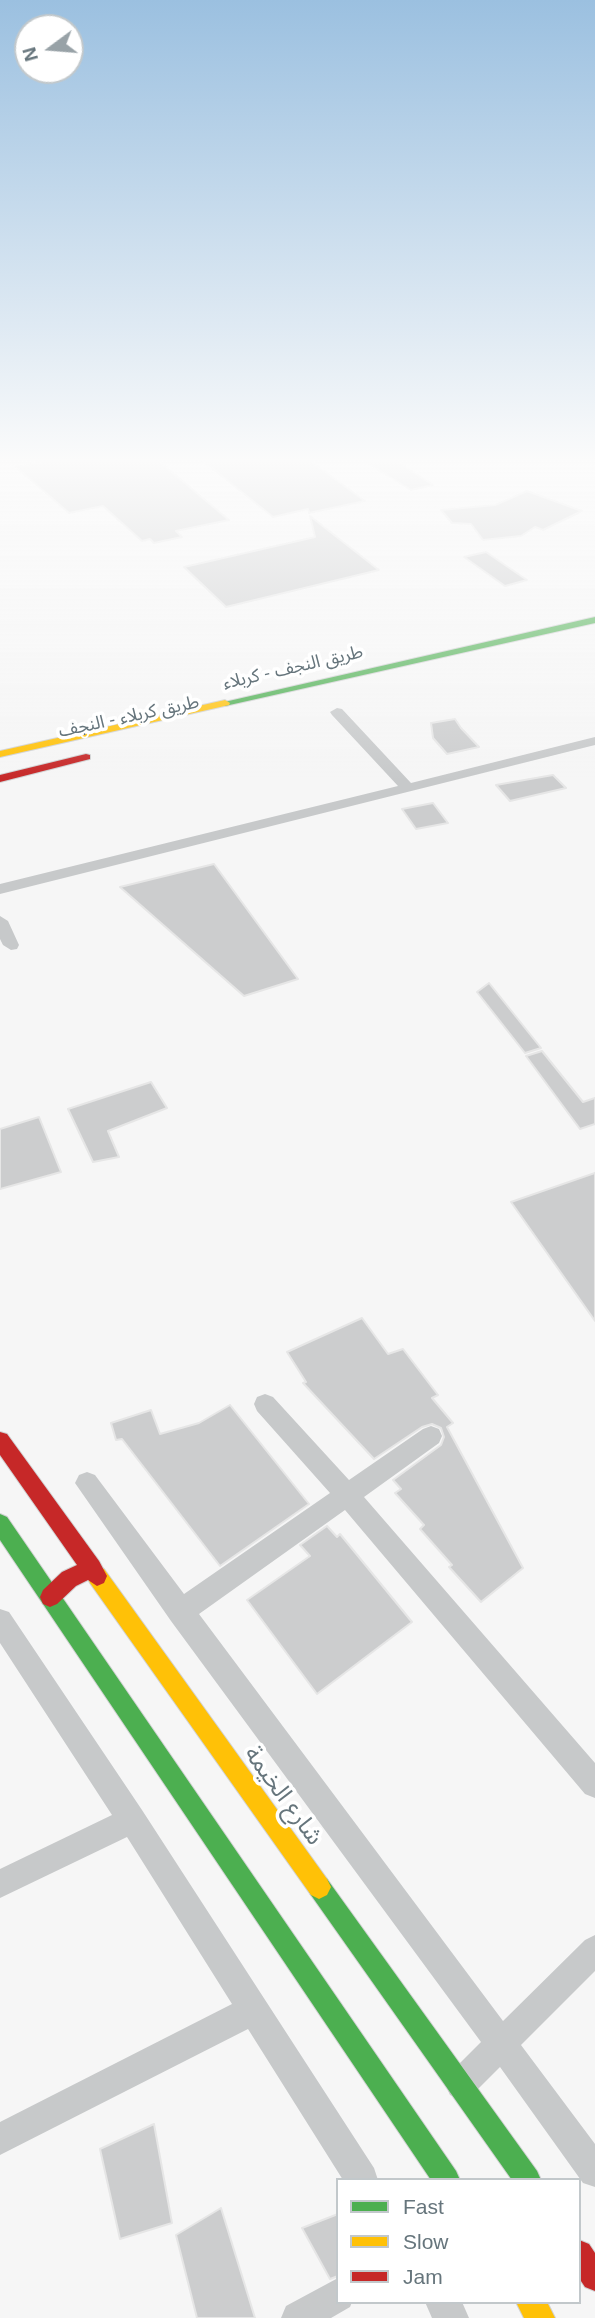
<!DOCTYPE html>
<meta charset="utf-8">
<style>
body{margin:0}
#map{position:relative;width:595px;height:2318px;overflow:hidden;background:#f6f6f6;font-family:Helvetica,sans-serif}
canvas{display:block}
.legend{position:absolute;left:336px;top:2178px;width:245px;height:126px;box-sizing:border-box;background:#fff;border:2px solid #c2c8cb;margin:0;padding:9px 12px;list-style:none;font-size:21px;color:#66757c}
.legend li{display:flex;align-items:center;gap:14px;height:35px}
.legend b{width:35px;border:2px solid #c2c8cb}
.north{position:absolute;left:14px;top:14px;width:70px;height:70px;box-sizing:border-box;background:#fff;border:2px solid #c2c8cb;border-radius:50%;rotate:254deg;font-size:19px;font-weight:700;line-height:28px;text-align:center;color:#66757c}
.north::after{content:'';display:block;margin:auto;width:24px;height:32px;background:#98a2a7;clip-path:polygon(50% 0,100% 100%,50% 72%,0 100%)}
</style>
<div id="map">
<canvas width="595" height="2318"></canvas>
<ul class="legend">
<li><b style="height:9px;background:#4caf50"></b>Fast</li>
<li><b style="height:9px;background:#ffc107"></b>Slow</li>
<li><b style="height:9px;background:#c62828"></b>Jam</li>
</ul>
<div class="north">N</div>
</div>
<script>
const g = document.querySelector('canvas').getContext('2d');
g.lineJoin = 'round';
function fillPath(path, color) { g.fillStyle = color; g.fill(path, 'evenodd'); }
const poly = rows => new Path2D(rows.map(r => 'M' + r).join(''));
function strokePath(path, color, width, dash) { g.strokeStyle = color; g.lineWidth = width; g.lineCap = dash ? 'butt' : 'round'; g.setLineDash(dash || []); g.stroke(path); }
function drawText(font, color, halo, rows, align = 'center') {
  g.font = font + ' Helvetica,"Noto Sans Arabic",sans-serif'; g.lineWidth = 7; g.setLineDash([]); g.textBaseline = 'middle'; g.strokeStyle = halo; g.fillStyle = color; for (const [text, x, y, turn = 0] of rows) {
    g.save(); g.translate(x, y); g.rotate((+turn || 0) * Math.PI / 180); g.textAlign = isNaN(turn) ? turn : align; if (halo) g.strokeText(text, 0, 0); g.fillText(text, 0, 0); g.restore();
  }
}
const building = poly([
 [69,457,154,457,229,520,176,531,182,537,154,543,150,539,142,541,103,506,69,513,16,467,69,457],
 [198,457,305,457,365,501,309,513,308,509,273,517,198,457],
 [358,457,390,457,433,485,411,490,358,457],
 [527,491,582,511,543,530,535,527,521,536,483,540,471,524,452,523,441,510,495,505,527,491],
 [310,516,379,570,226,607,184,567,315,537,310,516],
 [486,552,527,580,505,586,464,557,486,552],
 [455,719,461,728,479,747,447,754,433,738,431,723,455,719],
 [553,775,566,788,510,801,496,785,553,775],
 [433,803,448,823,416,829,402,809,433,803],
 [214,864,298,979,244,996,120,887,214,864],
 [489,983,541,1048,525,1053,477,992,489,983],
 [542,1051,583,1102,595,1098,595,1124,580,1129,526,1056,542,1051],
 [151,1082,167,1108,108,1131,119,1157,93,1162,68,1109,151,1082],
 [39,1117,61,1172,0,1189,0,1129,39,1117],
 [595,1173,595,1321,511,1202,595,1173],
 [362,1318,388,1354,403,1349,438,1395,432,1398,453,1423,447,1427,523,1568,481,1602,449,1567,452,1565,420,1529,424,1525,395,1493,401,1489,393,1480,441,1445,444,1437,441,1428,432,1424,422,1427,374,1459,303,1383,306,1382,287,1352,362,1318],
 [230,1405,309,1504,220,1566,122,1439,116,1440,111,1423,151,1410,160,1434,199,1423,230,1405],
 [327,1526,337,1537,340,1534,412,1622,317,1694,247,1600,310,1556,300,1545,327,1526],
 [154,2124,172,2223,120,2239,100,2149,154,2124],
 [221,2208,255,2318,197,2318,176,2235,221,2208],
 [338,2214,338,2276,330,2279,302,2228,338,2214]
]);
const street = poly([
 [337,708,342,709,411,783,595,737,595,745,0,894,0,884,398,786,332,715,330,712,337,708],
 [0,916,8,921,19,945,17,949,11,950,3,945,0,939,0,916],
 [265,1394,273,1397,349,1480,423,1429,431,1426,439,1429,442,1436,439,1443,364,1497,595,1763,595,1798,585,1794,345,1510,199,1614,503,2021,585,1940,595,1935,595,1971,521,2045,595,2144,595,2187,583,2183,500,2067,472,2095,461,2100,450,2095,445,2084,450,2073,481,2042,171,1621,75,1483,79,1475,87,1472,95,1475,184,1594,330,1493,257,1411,254,1404,257,1397,265,1394],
 [0,1609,9,1612,142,1810,374,2168,378,2180,343,2180,248,2029,0,2155,0,2122,232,2004,127,1837,0,1898,0,1869,112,1815,0,1643,0,1609],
 [338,2278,338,2302,352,2302,350,2307,331,2318,281,2318,286,2306,338,2278],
 [425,2302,462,2302,469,2318,432,2318,425,2302]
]);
const fast = poly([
 [595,617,595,623,225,706,220,703,595,617],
 [0,1514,7,1517,456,2171,460,2180,431,2180,0,1540,0,1514],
 [319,1875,327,1879,537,2171,541,2180,512,2180,311,1895,307,1887,311,1879,319,1875]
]);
const slow = poly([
 [225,700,230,703,229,705,0,757,0,751,225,700],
 [97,1566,104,1569,327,1879,331,1887,327,1895,319,1899,311,1895,90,1583,87,1576,90,1569,97,1566],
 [516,2302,547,2302,555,2318,524,2318,516,2302]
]);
const jam = poly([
 [86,754,90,755,90,759,0,782,0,775,86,754],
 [0,1432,7,1434,99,1561,107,1576,104,1583,97,1586,88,1580,76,1586,57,1604,50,1607,43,1604,40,1597,43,1590,62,1572,77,1565,0,1455,0,1432],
 [579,2240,589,2244,595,2253,595,2291,585,2287,579,2278,579,2240]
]);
const farStreetnames = [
 ["طريق النجف - کربلاء",293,668,-13],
 ["طريق کربلاء - النجف",129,717,-12]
];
const nearStreetnames = [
 ["شارع الخيمة",283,1796,54]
];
fillPath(building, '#cccdce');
strokePath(building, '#e6e6e6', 2);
strokePath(fast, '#d1d2d3', 2);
strokePath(slow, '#d1d2d3', 2);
strokePath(jam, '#d1d2d3', 2);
fillPath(street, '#c7c9ca');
fillPath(fast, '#4caf50');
fillPath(slow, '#ffc107');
fillPath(jam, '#c62828');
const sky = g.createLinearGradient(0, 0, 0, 781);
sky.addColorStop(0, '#9bc0e0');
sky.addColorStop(0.59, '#fbfbfb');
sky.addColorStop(1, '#fbfbfb00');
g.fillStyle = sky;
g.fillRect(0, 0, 595, 781);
drawText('18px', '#66757c', '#fff', farStreetnames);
drawText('24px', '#66757c', '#fff', nearStreetnames);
</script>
